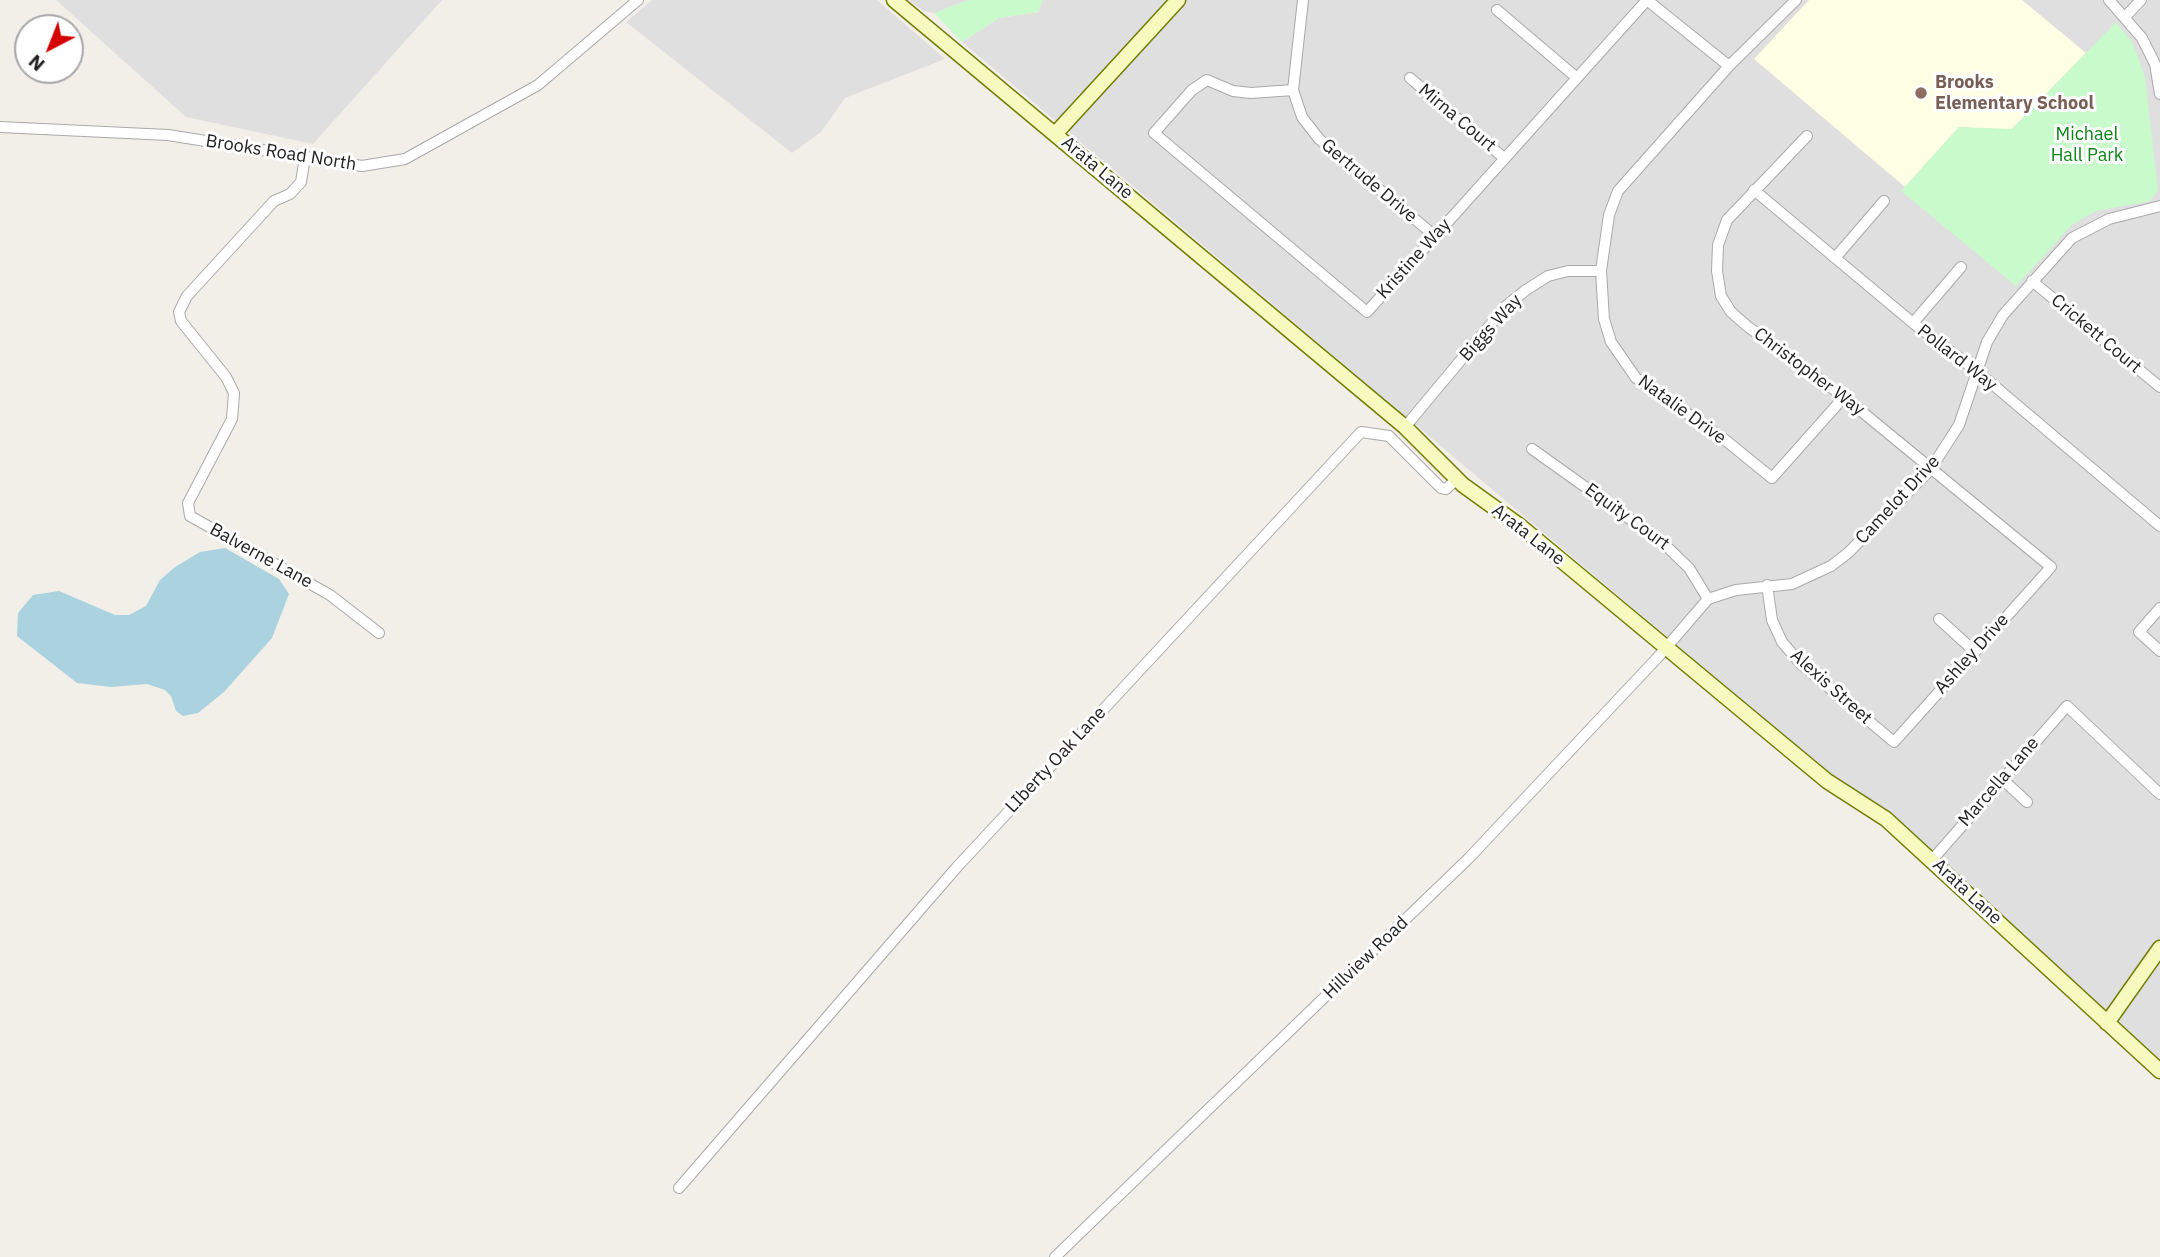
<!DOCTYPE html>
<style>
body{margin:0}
#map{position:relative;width:2160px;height:1257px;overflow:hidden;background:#f2efe9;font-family:"IBM Plex Sans",sans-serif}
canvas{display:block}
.north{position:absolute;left:14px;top:14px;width:70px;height:70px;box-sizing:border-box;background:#fff;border:2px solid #a7a7a7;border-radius:50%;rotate:222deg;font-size:19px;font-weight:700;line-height:28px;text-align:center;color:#222}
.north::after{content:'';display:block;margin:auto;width:24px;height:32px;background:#d40000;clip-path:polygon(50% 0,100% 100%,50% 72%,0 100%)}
</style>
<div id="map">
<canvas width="2160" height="1257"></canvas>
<div class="north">N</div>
</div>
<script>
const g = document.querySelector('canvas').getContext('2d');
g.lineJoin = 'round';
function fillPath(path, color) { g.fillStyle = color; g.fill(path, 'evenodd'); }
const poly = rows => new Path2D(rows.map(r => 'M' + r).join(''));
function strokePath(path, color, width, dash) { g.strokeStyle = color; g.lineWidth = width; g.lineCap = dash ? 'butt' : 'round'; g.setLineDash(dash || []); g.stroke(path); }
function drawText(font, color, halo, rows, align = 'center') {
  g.font = font + ' "IBM Plex Sans",sans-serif'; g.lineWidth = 6; g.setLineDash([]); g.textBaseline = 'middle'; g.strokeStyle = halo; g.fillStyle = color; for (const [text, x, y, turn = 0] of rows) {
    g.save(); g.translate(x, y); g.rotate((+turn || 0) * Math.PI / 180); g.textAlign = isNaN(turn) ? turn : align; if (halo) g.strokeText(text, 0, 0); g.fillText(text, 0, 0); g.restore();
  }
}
const residential = poly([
 [56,0,442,0,313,144,186,117],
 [652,0,877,0,945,59,845,98,821,132,792,153,626,22],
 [909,0,969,0,934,13,923,11],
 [1043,0,2160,0,2160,1059,1896,819,1833,777,962,42,999,18,1038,12]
]);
const education = poly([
 [1809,0,2022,0,2086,53,2011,130,1959,127,1905,187,1754,59]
]);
const park = poly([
 [969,0,1043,0,1038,12,999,18,962,42,934,13],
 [2116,22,2133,44,2145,77,2158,190,2150,201,2096,211,2072,225,2016,286,1901,191,1959,127,2012,129]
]);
const water = poly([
 [225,548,279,579,289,594,272,638,224,692,198,713,183,716,176,711,171,696,165,690,147,684,111,687,77,683,17,636,18,613,33,595,59,591,115,615,129,615,146,606,160,580,175,567,200,552]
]);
const street = poly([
 [1303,0,1293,90,1302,117,1319,139,1435,236],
 [1647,0,1729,66],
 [1796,0,1729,66,1618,191,1609,215,1601,271,1604,319,1611,342,1636,378,1724,439,1772,478,1844,397],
 [2109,0,2142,38,2155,64,2160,94],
 [1497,10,1577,78],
 [2126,16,2141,0],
 [1410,78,1504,158],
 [1293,90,1251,93,1233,91,1207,80,1192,90,1154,133,1367,312,1647,0],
 [0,127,168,135,362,166,405,159,538,85,638,0],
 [305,157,301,182,290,194,274,201,187,296,179,312,181,321,226,377,234,393,232,419,188,503,190,516,330,595,379,633],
 [1754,190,1913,323,1978,372,2160,526],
 [1835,258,1884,201],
 [2032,281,2160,387],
 [1913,323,1961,267],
 [1405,427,1506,306,1526,290,1548,276,1568,271,1601,271],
 [1532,449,1661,541,1689,568,1708,599],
 [1767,585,1772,620,1782,642,1802,665,1894,742,2051,567,1844,397,1747,326,1731,312,1721,296,1717,271,1718,245,1727,220,1807,136],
 [2160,608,2139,632,2160,651],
 [1939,619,1974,651],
 [2001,778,2027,802],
 [1932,860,2067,706,2160,794],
 [679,1188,957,867,1361,432,1389,436,1441,488,1446,489,1457,479],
 [1055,1257,1469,858,1659,656,1708,599,1736,590,1792,584,1831,566,1848,553,1930,470,1959,425,1987,342,2003,315,2072,238,2109,219,2160,206]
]);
const secondary = poly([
 [894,0,1405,427,1463,485,1520,526,1827,781,1886,819,2160,1071],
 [1056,133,1178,0],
 [2107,1023,2160,948]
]);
const markers = [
 [1921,93,7,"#8d6e63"]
];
const educationNames = [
 ["Brooks",1935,83],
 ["Elementary School",1935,104]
];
const streetNames = [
 ["Mirna Court",1457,118,40],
 ["Brooks Road North",281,153,9],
 ["Arata Lane",1097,168,40],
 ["Gertrude Drive",1369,181,40],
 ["Kristine Way",1414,259,-48],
 ["Biggs Way",1491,328,-48],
 ["Crickett Court",2096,334,40],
 ["Pollard Way",1957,358,38],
 ["Christopher Way",1809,372,37],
 ["Natalie Drive",1682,410,36],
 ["Camelot Drive",1898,500,-47],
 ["Equity Court",1627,517,36],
 ["Arata Lane",1528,535,38],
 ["Balverne Lane",261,556,29],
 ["Ashley Drive",1972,654,-48],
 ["Alexis Street",1831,687,42],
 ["LIberty Oak Lane",1056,760,-47],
 ["Marcella Lane",1999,782,-49],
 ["Arata Lane",1967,892,43],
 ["Hillview Road",1366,958,-44]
];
const parkNames = [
 ["Michael",2087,135],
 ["Hall Park",2087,156]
];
fillPath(residential, '#e0dfdf');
fillPath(education, '#ffffe5');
fillPath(park, '#c8facc');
fillPath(water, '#aad3df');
strokePath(street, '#a9a9a9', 12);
strokePath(secondary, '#707d05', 17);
strokePath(street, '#fff', 10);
strokePath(secondary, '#f7fabf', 14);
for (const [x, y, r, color] of markers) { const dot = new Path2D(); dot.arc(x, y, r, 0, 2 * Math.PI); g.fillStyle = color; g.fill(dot); strokePath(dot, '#fff', 2.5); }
drawText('bold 18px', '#785e54', '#fff', educationNames, 'left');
drawText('18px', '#222', '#fff', streetNames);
drawText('18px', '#0c8416', '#fff', parkNames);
</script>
